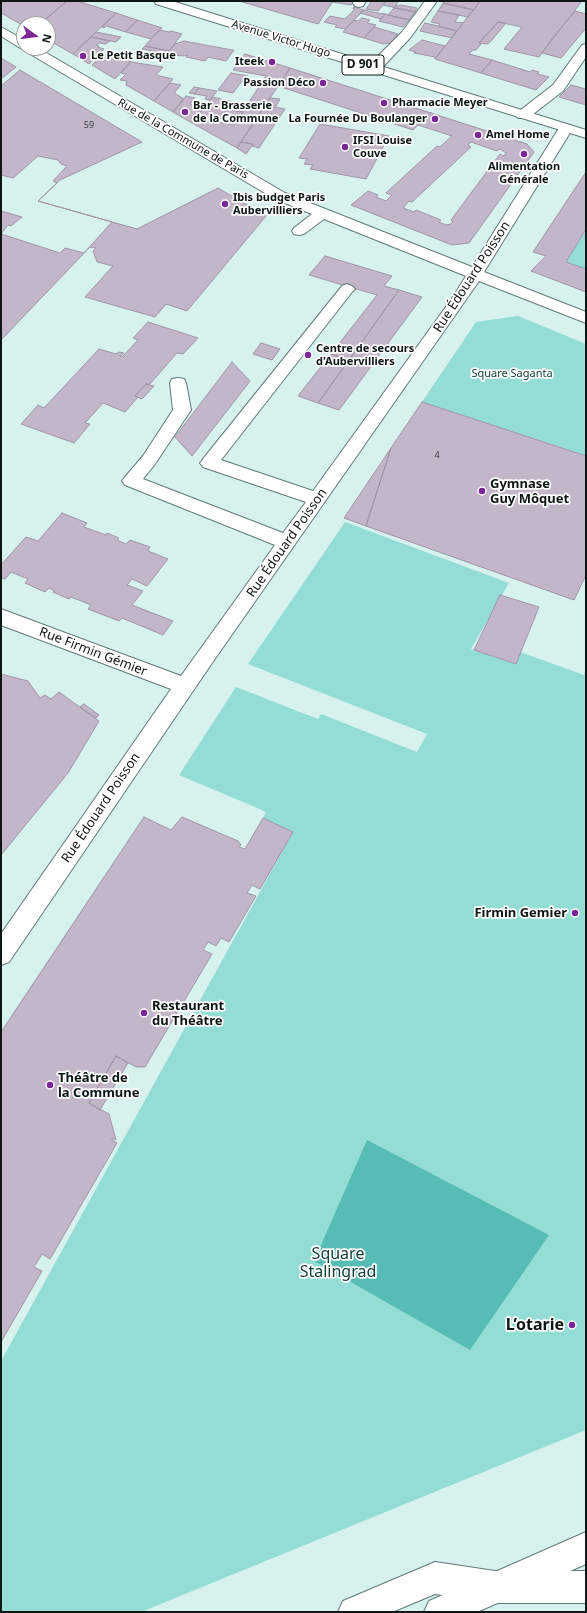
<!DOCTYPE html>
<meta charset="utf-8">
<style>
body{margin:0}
#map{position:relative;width:587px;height:1613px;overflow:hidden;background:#d6f1ee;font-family:"Noto Sans",sans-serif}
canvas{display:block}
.frame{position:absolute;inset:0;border:2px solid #0c1615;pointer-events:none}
.north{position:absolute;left:16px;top:16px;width:40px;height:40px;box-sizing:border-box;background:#fff;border:1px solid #9ea2a1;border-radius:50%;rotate:104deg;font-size:11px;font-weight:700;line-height:16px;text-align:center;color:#0c1615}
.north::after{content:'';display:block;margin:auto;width:14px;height:18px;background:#792797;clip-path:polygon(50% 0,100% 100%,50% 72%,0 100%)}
</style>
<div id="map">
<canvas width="587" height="1613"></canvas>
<div class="frame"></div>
<div class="north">N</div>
</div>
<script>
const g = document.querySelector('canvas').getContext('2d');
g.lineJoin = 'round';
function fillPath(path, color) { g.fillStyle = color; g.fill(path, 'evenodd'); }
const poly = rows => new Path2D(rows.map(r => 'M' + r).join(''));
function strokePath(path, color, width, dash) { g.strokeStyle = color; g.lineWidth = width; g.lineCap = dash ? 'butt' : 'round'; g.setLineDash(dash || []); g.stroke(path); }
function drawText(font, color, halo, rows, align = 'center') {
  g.font = font + ' "Noto Sans",sans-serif'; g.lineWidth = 3.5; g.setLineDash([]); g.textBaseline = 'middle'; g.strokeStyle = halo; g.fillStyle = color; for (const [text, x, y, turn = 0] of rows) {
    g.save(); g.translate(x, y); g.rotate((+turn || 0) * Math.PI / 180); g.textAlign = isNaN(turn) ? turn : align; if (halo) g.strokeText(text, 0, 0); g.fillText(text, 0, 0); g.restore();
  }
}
const green = poly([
 [586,229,586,269,566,262],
 [518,316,586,344,586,456,422,402,476,322],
 [345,522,509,583,471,649,515,664,520,652,584,675,586,670,586,1430,141,1612,1,1612,1,1361,293,832,263,818,266,813,262,810,179,775,236,687,318,719,321,714,417,752,427,734,248,664]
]);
const water = poly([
 [367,1140,549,1235,470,1350,314,1261]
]);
const building = poly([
 [1,1,67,1,40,24,24,24,24,26,1,13,1,1],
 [67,1,77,1,116,13,73,54,48,40,48,24,40,24,67,1],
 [239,1,333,1,318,24,239,1],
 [333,1,354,1,351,5,332,2,333,1],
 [372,1,386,1,378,11,366,9,372,1],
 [386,1,399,1,395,6,401,5,417,8,415,12,383,5,386,1],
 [445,1,475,1,479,2,474,10,443,3,445,1],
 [480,1,582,1,539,57,504,49,522,27,498,22,479,43,481,44,476,50,473,50,469,54,492,60,481,73,435,59,480,1],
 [443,3,470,9,474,10,468,17,438,11,443,3],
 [354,7,364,10,345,29,335,27,337,25,324,22,330,16,345,19,355,9,353,9,354,7],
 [394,8,415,12,409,20,388,15,394,8],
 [364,10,377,13,385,14,381,19,360,13,364,10],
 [438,11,459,15,455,22,463,23,457,31,438,26,440,24,431,22,438,11],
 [575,11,586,14,586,28,561,58,542,53,554,36,575,11],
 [116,13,137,20,126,32,106,26,104,28,102,27,116,13],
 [385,14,388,15,409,20,403,27,379,21,385,14],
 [362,18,370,20,367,23,376,25,364,38,343,32,354,20,358,21,362,18],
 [137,20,162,28,151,39,126,32,137,20],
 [498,22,506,23,492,40,488,44,479,43,498,22],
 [425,23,438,26,457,31,452,38,420,31,425,23],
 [374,27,398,34,392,43,383,44,364,38,374,27],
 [159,30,169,32,171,31,182,34,169,51,145,46,159,30],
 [96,32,121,37,116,42,91,37,96,32],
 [91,37,110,41,106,44,99,43,96,45,99,46,98,47,104,49,89,64,73,54,91,37],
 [422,40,445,46,435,59,435,57,414,53,416,52,409,50,422,40],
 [184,41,232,50,234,50,226,61,208,57,205,61,186,57,188,55,184,56,174,55,142,49,145,46,169,51,175,44,184,41],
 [245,54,290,68,237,148,192,123,212,97,247,105,266,76,233,70,245,54],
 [227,109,243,112,234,125,218,122,227,109],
 [102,55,131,61,115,79,92,65,102,55],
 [1,58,16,67,1,79,1,58],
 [492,60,530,72,532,70,539,72,537,74,549,77,536,90,481,73,492,60],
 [131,62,163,67,156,75,173,79,154,101,126,85,127,81,120,80,126,74,121,73,131,62],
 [290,68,431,113,413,130,278,86,290,68],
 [20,70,142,142,60,180,38,201,137,229,218,188,266,216,187,311,166,304,155,317,85,297,113,266,97,262,93,251,96,248,90,247,1,340,1,86,20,70],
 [231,73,248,76,244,82,241,82,233,93,218,90,231,73],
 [170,83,181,85,174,93,184,99,173,112,154,101,170,83],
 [571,85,586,89,586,105,559,97,571,85],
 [194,87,199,88,194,94,189,93,194,87],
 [199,88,217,91,210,100,205,99,207,96,194,94,199,88],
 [186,96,195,98,190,104,205,107,192,123,173,112,186,96],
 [270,98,280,99,276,106,266,104,270,98],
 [265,105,285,109,259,148,252,146,253,144,241,142,265,105],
 [227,109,243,112,238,120,222,116,227,109],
 [431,113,527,144,534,152,469,243,452,245,351,205,368,191,378,195,376,197,386,201,392,195,386,193,437,146,440,147,452,136,418,125,431,113],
 [471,142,497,151,500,149,506,153,504,156,500,154,451,220,453,221,451,224,446,225,439,222,441,220,416,210,414,212,403,208,409,201,412,202,471,147,468,145,471,142],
 [320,124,389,136,366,179,310,169,313,165,304,164,307,159,299,158,320,124],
 [241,142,253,144,246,154,237,148,241,142],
 [38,156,58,160,61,164,67,166,53,181,57,183,38,201,112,222,84,253,65,248,60,253,1,234,8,225,11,226,22,217,1,211,1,175,13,178,38,156],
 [586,172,586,229,566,262,586,269,586,292,531,271,546,256,533,252,586,172],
 [325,256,392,276,384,286,399,290,349,360,331,354,377,295,309,275,325,256],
 [399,290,422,297,339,410,318,403,399,290],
 [148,322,198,338,183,354,177,353,150,384,146,384,135,396,138,397,125,412,103,403,85,423,90,424,74,443,21,424,38,405,44,408,99,349,116,354,119,352,124,353,120,356,122,357,138,340,133,338,148,322],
 [261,343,280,349,272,360,253,354,261,343],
 [331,354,349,360,318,403,298,396,331,354],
 [232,362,250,381,192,456,175,437,232,362],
 [146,384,154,386,142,399,135,396,146,384],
 [422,402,586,456,586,575,574,600,366,526,391,448,422,402],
 [391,448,366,526,344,518,391,448],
 [62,513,87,523,84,527,106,535,107,533,119,538,117,540,126,544,130,540,150,547,148,551,168,559,147,586,132,579,127,585,143,591,132,605,173,621,163,635,122,618,119,621,88,609,91,605,71,597,69,599,53,592,55,591,49,588,45,592,25,583,28,579,11,572,5,579,1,578,1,565,26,537,38,541,62,513],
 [500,595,539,607,516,664,474,650,500,595],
 [1,674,28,681,40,698,45,695,51,699,59,692,99,721,68,773,1,855,1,674],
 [84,704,99,715,96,718,80,707,84,704],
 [144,817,171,830,182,817,238,841,241,845,239,847,245,849,263,818,293,832,260,889,252,885,247,893,256,896,229,942,221,938,216,946,208,942,203,950,212,954,145,1067,136,1067,116,1056,89,1103,109,1114,116,1140,112,1138,112,1140,117,1143,50,1259,42,1254,34,1267,42,1271,1,1342,1,1032,144,817],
 [116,1056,128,1063,100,1110,89,1103,116,1056]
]);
const minor = poly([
 [354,1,366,1,363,6,359,7,355,6,353,3,354,1],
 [425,1,437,1,410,38,379,71,369,71,368,68,369,65,402,32,425,1],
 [1,27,24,40,24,48,38,48,285,193,472,267,561,125,571,125,573,128,484,272,586,312,586,323,479,281,212,663,9,962,1,965,1,934,171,689,1,625,1,609,181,676,275,545,125,485,122,481,125,477,143,456,173,410,170,383,172,379,178,378,184,379,186,383,191,410,155,464,143,479,283,533,306,502,203,467,200,463,203,459,342,286,347,284,352,286,355,289,352,292,221,460,313,491,453,297,466,276,324,219,304,234,299,235,294,234,292,231,294,228,312,214,275,199,25,51,1,36,1,27],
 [586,44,586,57,563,91,528,118,518,118,516,115,518,112,553,85,582,45,586,44],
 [435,1562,495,1571,586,1571,586,1603,495,1603,435,1594,392,1612,338,1612,343,1601,435,1562]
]);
const major = poly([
 [154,1,172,1,586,130,586,138,156,4,154,1],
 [586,1532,586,1564,477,1612,424,1612,429,1601,586,1532]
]);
const markers = [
 [83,56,4,"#792797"],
 [272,62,4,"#792797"],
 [323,83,4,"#792797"],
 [384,103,4,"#792797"],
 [185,112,4,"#792797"],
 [435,119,4,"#792797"],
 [478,135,4,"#792797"],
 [345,147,4,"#792797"],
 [524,154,4,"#792797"],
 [225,204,4,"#792797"],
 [308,355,4,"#792797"],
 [482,491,4,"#792797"],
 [575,913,4,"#792797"],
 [144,1013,4,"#792797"],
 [50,1085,4,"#792797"],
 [572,1325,4,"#792797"]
];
const farNumbernames = [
 ["59",89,125],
 ["4",437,455]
];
const farStreetnames = [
 ["Avenue Victor Hugo",281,39,17],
 ["Rue de la Commune de Paris",183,139,30]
];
const farPoinames = [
 ["Le Petit Basque",91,56],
 ["Iteek",264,62,"right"],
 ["Passion Déco",315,83,"right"],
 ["Pharmacie Meyer",392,103],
 ["Bar - Brasserie",193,106],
 ["de la Commune",193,119],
 ["La Fournée Du Boulanger",427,119,"right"],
 ["Amel Home",486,135],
 ["IFSI Louise",353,141],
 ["Couve",353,154],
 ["Alimentation",524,167,"center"],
 ["Générale",524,180,"center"],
 ["Ibis budget Paris",233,198],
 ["Aubervilliers",233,211],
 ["Centre de secours",316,349],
 ["d'Aubervilliers",316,362]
];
const farParknames = [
 ["Square Saganta",512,374]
];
const shields = [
 [363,65,42]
];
const shieldNames = [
 ["D 901",363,65]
];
const streetNames = [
 ["Rue Édouard Poisson",472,277,-57],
 ["Rue Édouard Poisson",287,543,-55],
 ["Rue Firmin Gémier",93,652,21],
 ["Rue Édouard Poisson",101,808,-56]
];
const poiNames = [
 ["Gymnase",490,484],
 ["Guy Môquet",490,499],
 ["Firmin Gemier",567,913,"right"],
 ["Restaurant",152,1006],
 ["du Théâtre",152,1021],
 ["Théâtre de",58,1078],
 ["la Commune",58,1093]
];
const nearParknames = [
 ["Square",338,1254],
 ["Stalingrad",338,1272]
];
const nearPoinames = [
 ["L’otarie",564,1325]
];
fillPath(green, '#94ddd5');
fillPath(water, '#57bcb3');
fillPath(building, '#c2b6c8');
strokePath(building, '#a094a6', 1);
strokePath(minor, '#617976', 2);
strokePath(major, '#617976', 2);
fillPath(minor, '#fff');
fillPath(major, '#fff');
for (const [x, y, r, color] of markers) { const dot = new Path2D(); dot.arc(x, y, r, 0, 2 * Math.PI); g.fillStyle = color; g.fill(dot); strokePath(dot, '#fff', 1.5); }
drawText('9px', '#3a3e42', null, farNumbernames);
drawText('11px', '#0c1615', '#fff', farStreetnames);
drawText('bold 11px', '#0c1615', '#fff', farPoinames, 'left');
drawText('11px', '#11403c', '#fff', farParknames);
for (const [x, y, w] of shields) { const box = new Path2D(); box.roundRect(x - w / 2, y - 10, w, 20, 3); g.fillStyle = '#fff'; g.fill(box); strokePath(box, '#0c1615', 1); }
drawText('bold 12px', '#0c1615', null, shieldNames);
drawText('13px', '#0c1615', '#fff', streetNames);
drawText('bold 13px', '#0c1615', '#fff', poiNames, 'left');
drawText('16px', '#11403c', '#fff', nearParknames);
drawText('bold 16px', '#0c1615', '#fff', nearPoinames, 'right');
</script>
